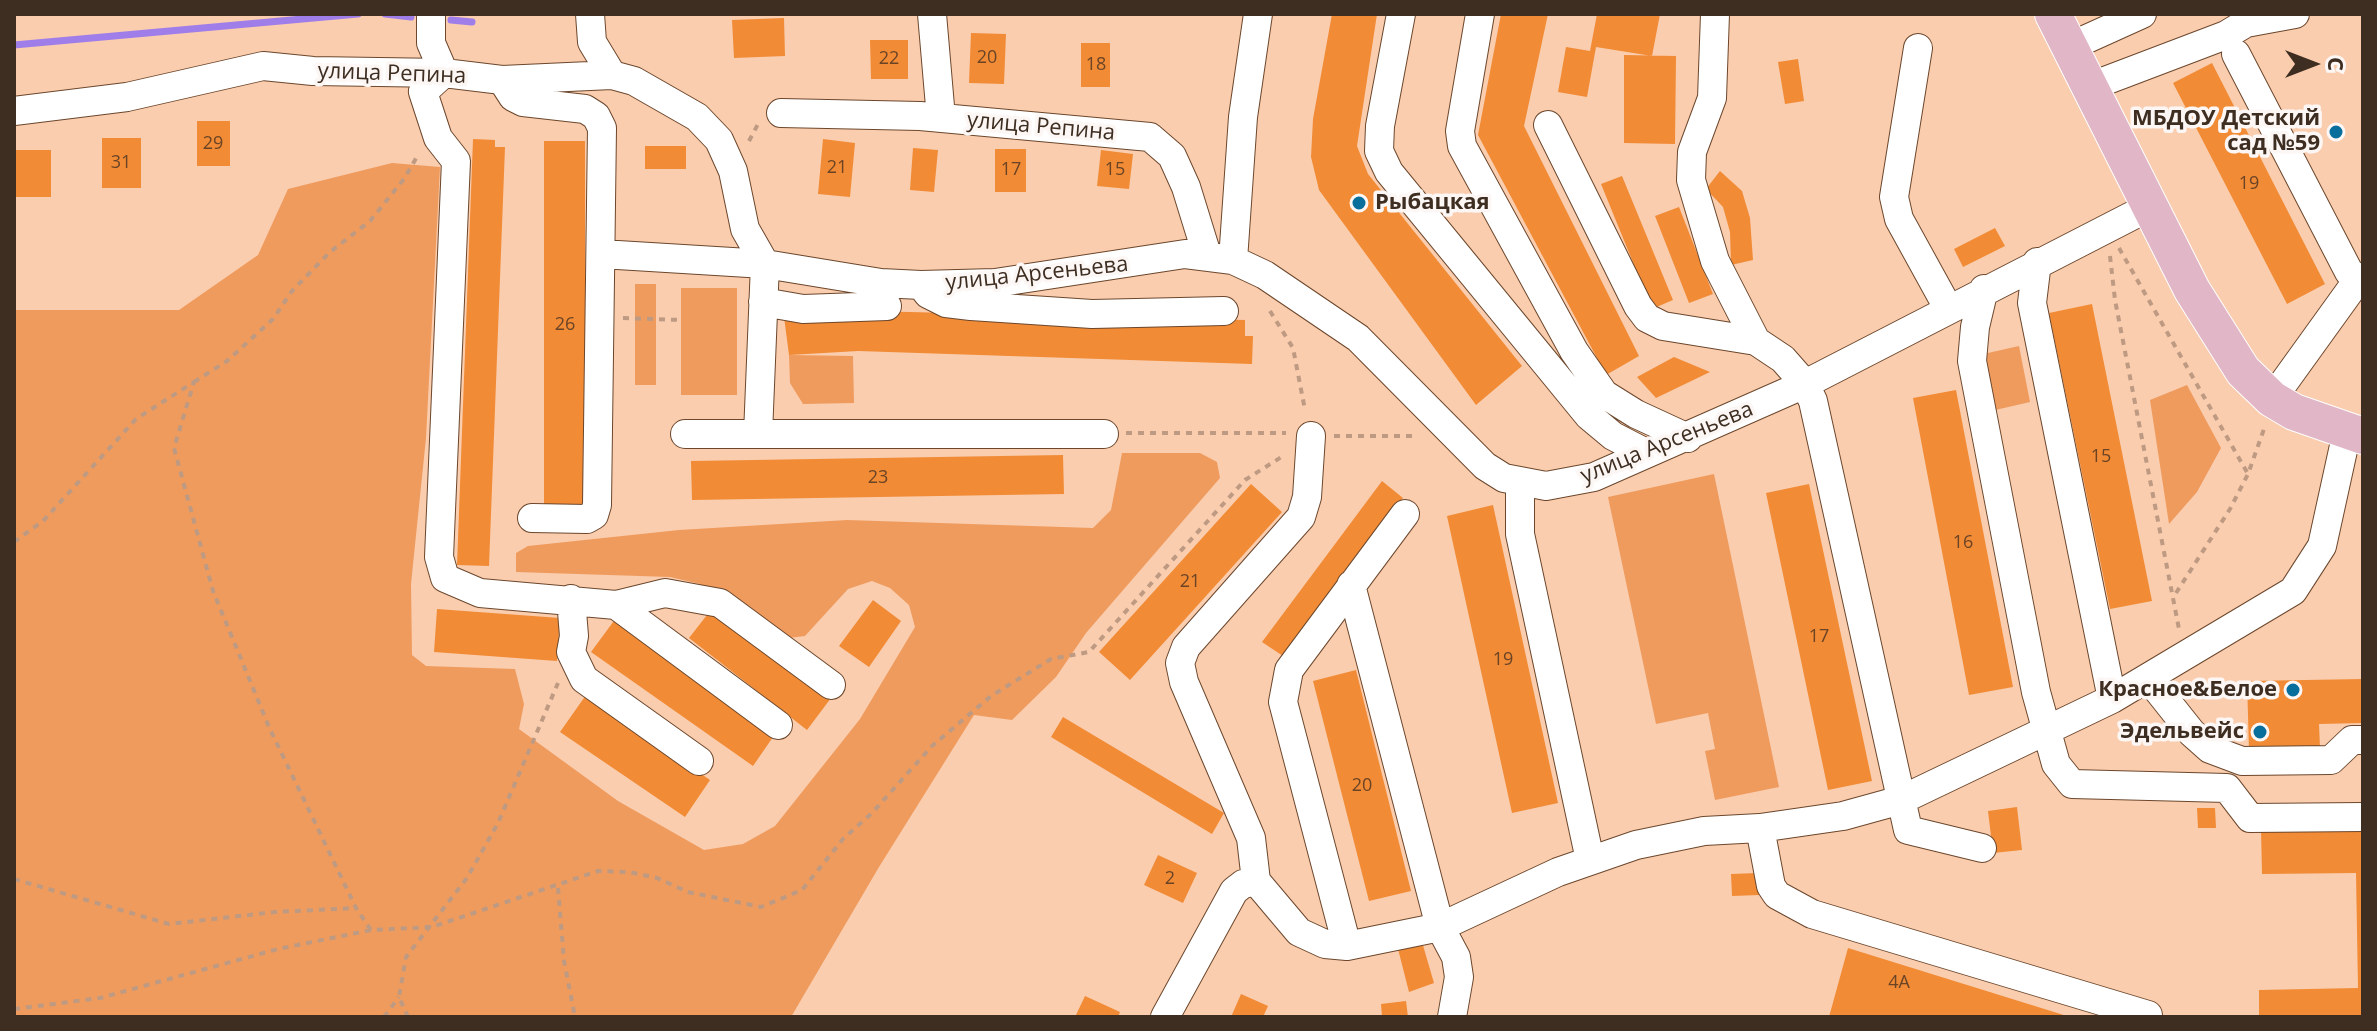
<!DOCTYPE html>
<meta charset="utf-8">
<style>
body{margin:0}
#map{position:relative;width:2377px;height:1031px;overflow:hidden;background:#facdaf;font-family:"Open Sans",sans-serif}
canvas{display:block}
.frame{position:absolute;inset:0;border:16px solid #3e2d21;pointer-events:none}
.north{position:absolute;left:2273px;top:24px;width:80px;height:80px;-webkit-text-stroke:6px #fcf7f4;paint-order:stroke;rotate:90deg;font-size:22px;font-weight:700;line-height:32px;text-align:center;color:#3e2d21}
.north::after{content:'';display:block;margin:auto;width:28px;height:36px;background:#3e2d21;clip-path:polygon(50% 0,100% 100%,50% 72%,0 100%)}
</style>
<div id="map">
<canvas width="2377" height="1031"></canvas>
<div class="frame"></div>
<div class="north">С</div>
</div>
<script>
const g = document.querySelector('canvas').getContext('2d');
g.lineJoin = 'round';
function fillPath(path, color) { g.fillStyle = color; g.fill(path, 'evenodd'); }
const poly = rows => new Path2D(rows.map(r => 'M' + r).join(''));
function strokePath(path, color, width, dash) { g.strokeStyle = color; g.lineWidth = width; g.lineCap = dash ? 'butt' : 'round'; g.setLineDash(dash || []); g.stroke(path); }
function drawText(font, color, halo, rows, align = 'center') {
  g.font = font + ' "Open Sans",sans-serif'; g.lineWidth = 7; g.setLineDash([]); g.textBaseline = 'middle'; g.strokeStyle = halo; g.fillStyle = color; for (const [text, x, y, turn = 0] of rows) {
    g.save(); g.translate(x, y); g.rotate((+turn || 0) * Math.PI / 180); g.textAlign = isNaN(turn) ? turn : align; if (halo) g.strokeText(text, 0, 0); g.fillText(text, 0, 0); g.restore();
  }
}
const green = poly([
 [392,163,440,167,426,438,411,584,412,655,426,666,515,669,524,704,519,729,618,801,704,850,743,844,775,826,860,719,915,627,909,605,890,588,872,581,848,589,805,636,788,638,700,584,670,577,516,572,516,553,528,546,679,530,847,520,1093,528,1111,510,1122,453,1200,453,1217,462,1220,478,1086,633,1056,677,1012,720,974,715,879,867,791,1017,14,1017,14,310,179,310,258,255,288,189],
 [635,284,656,284,656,385,635,385],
 [681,288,737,288,737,395,681,395],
 [2019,346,2030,402,1991,411,1979,355],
 [789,355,853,356,854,403,803,404,790,383],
 [2187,385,2221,448,2197,492,2169,524,2150,400],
 [1714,474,1779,787,1715,800,1705,751,1715,749,1708,713,1656,724,1608,497]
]);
const stream = poly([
 [385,14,411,17],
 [451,20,472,22],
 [14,45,358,14]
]);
const building = poly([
 [1332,14,1377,14,1357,146,1368,174,1522,366,1476,405,1319,190,1311,157,1313,119],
 [1501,14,1548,14,1524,126,1639,356,1606,375,1478,135],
 [1597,14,1660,14,1652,56,1596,47,1587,97,1558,92,1566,47,1590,51],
 [784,18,785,56,734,58,732,20],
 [971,33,1006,34,1004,84,969,83],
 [870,40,908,40,908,79,871,79],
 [1081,43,1110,43,1110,87,1081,87],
 [1624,55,1676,56,1675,144,1624,143],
 [1798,59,1804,101,1785,104,1778,62],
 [2212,63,2325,284,2287,304,2173,83],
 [197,121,230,121,230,166,197,166],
 [102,138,141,138,141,188,102,188],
 [473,139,495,140,495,147,505,147,489,566,457,565],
 [823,139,855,143,850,197,818,194],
 [544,141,585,141,585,509,544,509],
 [645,146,686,146,686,169,645,169],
 [913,148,938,150,934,192,910,190],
 [995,149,1026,149,1026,192,995,192],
 [16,150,51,150,51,197,16,197],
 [1101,150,1133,154,1129,189,1097,186],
 [1720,171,1742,191,1750,218,1753,260,1731,265,1730,232,1723,207,1706,189],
 [1622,176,1673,300,1652,309,1601,184],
 [1679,207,1713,294,1689,303,1655,216],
 [1995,228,2005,246,1963,267,1954,249],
 [2092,304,2152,601,2110,609,2049,313],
 [783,309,1245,320,1245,336,1253,336,1252,364,858,351,789,355],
 [1674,357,1710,372,1656,398,1637,377],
 [1956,390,2013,687,1969,695,1913,398],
 [1063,455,1064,494,692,500,691,461],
 [1382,481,1403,498,1283,656,1262,642],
 [1251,484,1282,512,1130,680,1099,652],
 [1809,484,1872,781,1828,790,1766,493],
 [1493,505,1558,803,1512,813,1447,516],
 [873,600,901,621,869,667,839,646],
 [714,606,831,698,807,730,689,638],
 [437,609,560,618,557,661,434,652],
 [616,618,773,737,753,766,591,652],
 [1356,670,1411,891,1369,901,1313,681],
 [2363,679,2363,723,2319,724,2320,748,2249,750,2247,681],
 [586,695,710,780,685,817,560,732],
 [1063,717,1224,813,1212,834,1051,737],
 [2017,807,2022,850,1993,853,1988,811],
 [2197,808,2215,808,2216,828,2198,828],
 [2363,827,2363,1017,2259,1017,2259,990,2358,988,2356,873,2262,874,2261,829],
 [1158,855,1197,873,1183,903,1144,885],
 [1758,873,1759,895,1732,896,1731,874],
 [1422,942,1434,983,1409,992,1398,949],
 [1848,948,2067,1016,2066,1017,1829,1017],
 [1241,994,1268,1006,1263,1017,1231,1017],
 [1085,996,1120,1012,1118,1017,1075,1017],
 [1406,1001,1408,1017,1382,1017,1381,1004]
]);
const path = poly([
 [749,141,758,124],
 [2119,248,2248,474],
 [2110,256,2115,300,2179,629],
 [1270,311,1293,348,1305,410],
 [623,318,681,320],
 [194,382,227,361,273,319,292,291,330,252,370,221,404,179,418,155],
 [1126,433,1286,433],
 [1334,436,1417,436],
 [14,542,43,521,136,419,194,382,174,448,213,591,269,727,356,908,371,930],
 [2176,593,2230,509,2248,474,2264,429],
 [14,879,169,924,275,912,356,908],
 [558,888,564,961,575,1017],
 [14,1009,100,998,278,949,371,930,432,927,598,871,629,872,657,878,688,892,761,907,802,890,843,839,872,813,932,746,991,696,1051,659,1089,652,1245,480,1283,456],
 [384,1017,399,997],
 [408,1017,399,997,406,957,467,878,498,823,558,683]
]);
const minor = poly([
 [431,14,431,43,444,73,423,92,438,138,456,161,439,557,445,578,480,593,616,605,665,593,720,603,831,685],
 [590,14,592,42,612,75],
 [932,14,941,118],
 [1401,14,1380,126,1379,151,1389,172,1589,416,1613,436,1646,453],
 [1480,14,1460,131,1462,146,1574,351,1604,394,1636,414,1688,438],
 [1715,14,1712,98,1692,152,1691,180,1715,261,1756,341],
 [2069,47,2142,14],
 [1918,48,1894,197,1899,219,1948,308],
 [2236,54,2349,272,2363,282],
 [502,80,513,97,523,102,585,109,596,116,602,128,597,505,594,515,587,519,532,518],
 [2089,87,2226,35,2246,23,2295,14],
 [14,111,127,97,263,66,313,71,444,73,502,80,612,75,634,81,697,117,719,140,733,171,745,229,765,264],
 [781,113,920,116,1150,137,1172,156,1186,187,1207,255],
 [1548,125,1638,306,1647,318,1663,326,1756,341,1783,359,1805,384,1813,401,1908,830,1982,848],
 [601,254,765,264,881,283,921,285,995,283,1185,254,1233,260,1265,275,1358,338,1485,466,1504,478,1546,486,1594,477,1805,384,2149,207],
 [1233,260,1243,117,1258,14],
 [2037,262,2032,303,2112,699],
 [921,285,928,294,946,303,971,306,1092,314,1224,311],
 [1984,289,1975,327,1972,361,2036,692,2056,764,2072,784,2227,788,2250,818,2363,817],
 [763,302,803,309,887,306],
 [2272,399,2357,281],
 [685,434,1104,434],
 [758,434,765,264],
 [1311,436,1307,497,1301,517,1186,647,1180,663,1184,682,1251,838,1256,881,1299,932,1325,944,1347,946,1440,927,1558,872,1636,845,1704,831,1760,828,1843,816,1901,800,2112,699,2293,591,2322,546,2347,432],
 [1520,482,1520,534,1590,860],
 [1351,585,1440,927,1456,957,1459,977,1452,1017],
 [571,599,574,636,571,652,584,679,699,761],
 [616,605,778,725],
 [2149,679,2192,733,2210,749,2242,761,2331,760,2352,740,2363,740],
 [1760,828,1771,886,1777,895,1812,914,2148,1015],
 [1347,946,1283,702,1289,670,1405,514],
 [1165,1017,1234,891,1243,884,1256,881]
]);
const major = poly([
 [2053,14,2192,290,2243,371,2272,399,2294,412,2363,436]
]);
const markers = [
 [2336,132,8,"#086e9b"],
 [1359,203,8,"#086e9b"],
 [2293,690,8,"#086e9b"],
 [2260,732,8,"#086e9b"]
];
const numberNames = [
 ["20",987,58],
 ["22",889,59],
 ["18",1096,65],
 ["29",213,144],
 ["31",121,163],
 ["21",837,168],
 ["17",1011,170],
 ["15",1115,170],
 ["19",2249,184],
 ["26",565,325],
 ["15",2101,457],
 ["23",878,478],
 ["16",1963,543],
 ["21",1190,582],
 ["17",1819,637],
 ["19",1503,660],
 ["20",1362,786],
 ["2",1170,879],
 ["4А",1899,983]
];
const streetNames = [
 ["улица Репина",392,74,2],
 ["улица Репина",1041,127,5],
 ["улица Арсеньева",1037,274,-6],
 ["улица Арсеньева",1667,443,-22]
];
const poiNames = [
 ["МБДОУ Детский",2320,119],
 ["сад №59",2320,144],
 ["Рыбацкая",1375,203,"left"],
 ["Красное&Белое",2277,690],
 ["Эдельвейс",2244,732]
];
fillPath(green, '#ef9b5d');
strokePath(stream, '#9f7ee9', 7);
fillPath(building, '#f18b35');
strokePath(minor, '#6c472c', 30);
strokePath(major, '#fff', 38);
strokePath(path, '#be9a82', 4, [6, 6]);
strokePath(minor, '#fff', 28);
strokePath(major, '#e1b6c6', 36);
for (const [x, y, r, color] of markers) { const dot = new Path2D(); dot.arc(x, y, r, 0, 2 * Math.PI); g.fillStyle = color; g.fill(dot); strokePath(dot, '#fcf7f4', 3); }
drawText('18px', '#6b4426', null, numberNames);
drawText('22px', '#3e2d21', '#fcf7f4', streetNames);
drawText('bold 22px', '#3e2d21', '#fcf7f4', poiNames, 'right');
</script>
